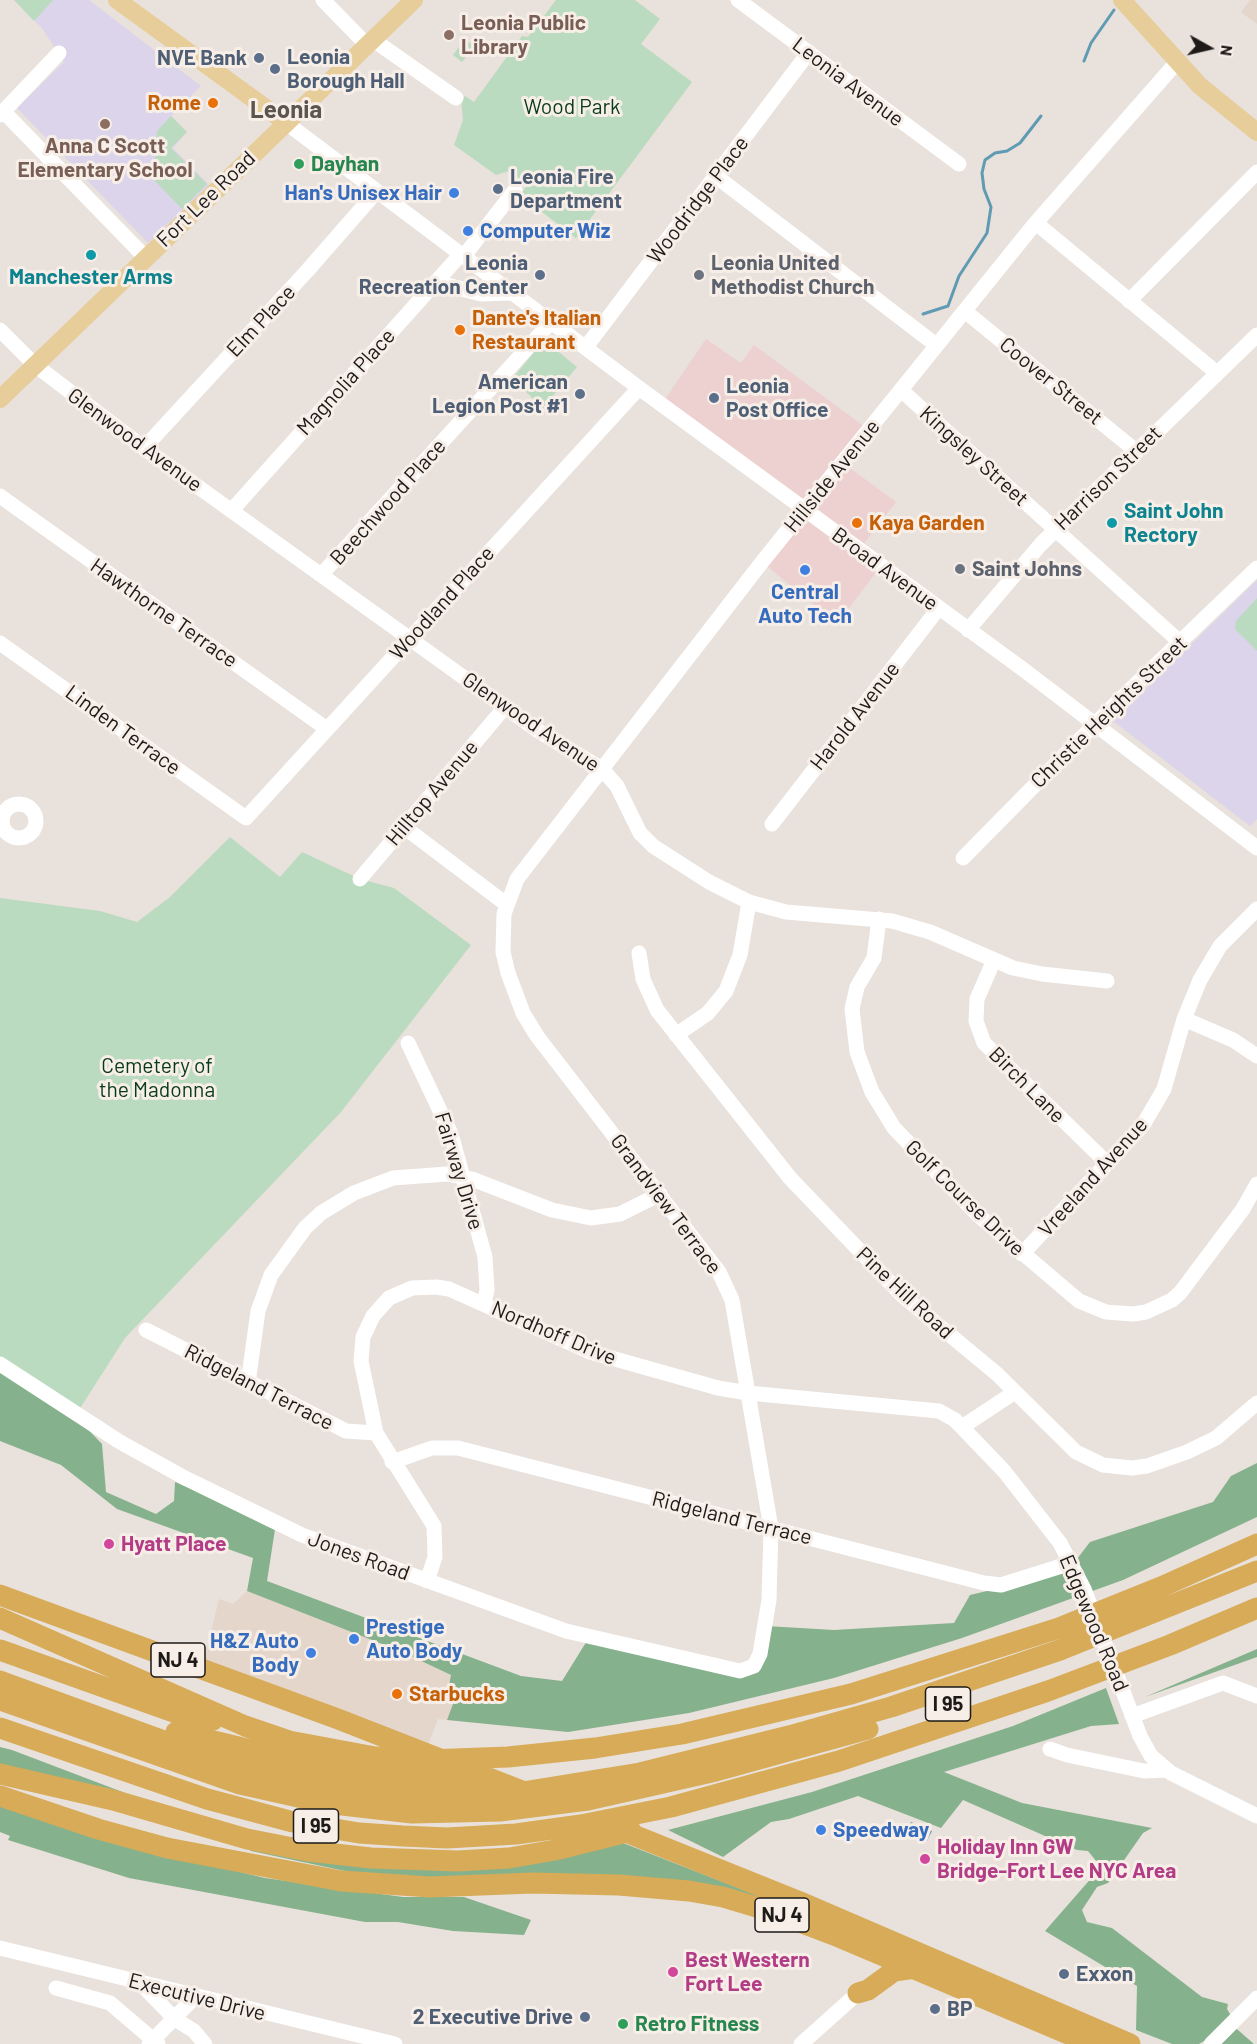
<!DOCTYPE html>
<style>
body{margin:0}
#map{position:relative;width:1257px;height:2044px;overflow:hidden;background:#e9e1db;font-family:Barlow,sans-serif}
canvas{display:block}
.north{position:absolute;left:1179px;top:18px;width:60px;height:60px;-webkit-text-stroke:4px #f7eee8;paint-order:stroke;rotate:98deg;font-size:16px;font-weight:700;line-height:24px;text-align:center;color:#1d1a18}
.north::after{content:'';display:block;margin:auto;width:21px;height:27px;background:#1d1a18;clip-path:polygon(50% 0,100% 100%,50% 72%,0 100%)}
</style>
<div id="map">
<canvas width="1257" height="2044"></canvas>
<div class="north">N</div>
</div>
<script>
const g = document.querySelector('canvas').getContext('2d');
g.lineJoin = 'round';
function fillPath(path, color) { g.fillStyle = color; g.fill(path, 'evenodd'); }
const poly = rows => new Path2D(rows.map(r => 'M' + r).join(''));
function strokePath(path, color, width, dash) { g.strokeStyle = color; g.lineWidth = width; g.lineCap = dash ? 'butt' : 'round'; g.setLineDash(dash || []); g.stroke(path); }
function drawText(font, color, halo, rows, align = 'center') {
  g.font = font + ' Barlow,sans-serif'; g.lineWidth = 6; g.setLineDash([]); g.textBaseline = 'middle'; g.strokeStyle = halo; g.fillStyle = color; for (const [text, x, y, turn = 0] of rows) {
    g.save(); g.translate(x, y); g.rotate((+turn || 0) * Math.PI / 180); g.textAlign = isNaN(turn) ? turn : align; if (halo) g.strokeText(text, 0, 0); g.fillText(text, 0, 0); g.restore();
  }
}
const commercial = poly([
 [706,339,741,363,754,345,869,430,843,463,896,502,859,550,881,566,837,624,762,562,804,510,661,405]
]);
const built = poly([
 [1250,0,1257,0,1257,24,1241,12],
 [247,1591,400,1651,451,1675,447,1696,454,1704,447,1720,438,1719,425,1753,202,1669,219,1599,233,1604]
]);
const education = poly([
 [14,0,89,0,201,86,171,116,187,132,173,148,209,185,148,243,17,108,64,62,42,28],
 [1257,580,1257,819,1250,826,1113,721]
]);
const green = poly([
 [14,0,53,0,34,21],
 [556,0,635,0,660,19,641,44,692,82,576,238,520,195,528,184,509,171,496,175,454,145,463,120,461,100,465,96,474,102,522,36,528,37],
 [465,39,474,46,462,62,453,55],
 [171,116,187,132,171,148,207,184,182,209,155,181,154,173,157,131],
 [544,340,577,367,543,408,512,379],
 [1257,598,1257,651,1235,629,1236,621],
 [230,837,280,877,302,852,360,879,394,888,471,945,341,1112,125,1338,75,1416,0,1364,0,898,100,911,137,922,170,897]
]);
const forest = poly([
 [0,1364,75,1416,102,1444,106,1492,156,1514,174,1501,175,1482,276,1523,267,1581,521,1676,562,1681,590,1636,748,1670,766,1626,834,1630,954,1623,970,1595,1067,1572,1090,1542,1213,1502,1231,1476,1257,1463,1257,1517,1123,1580,962,1638,834,1678,689,1713,568,1732,447,1720,453,1704,447,1696,451,1675,400,1651,247,1591,253,1558,117,1509,61,1465,0,1441],
 [1257,1649,1257,1657,1145,1697],
 [1106,1688,1119,1724,1091,1726,944,1772,1022,1803,1152,1828,1143,1833,1108,1883,1097,1887,1082,1910,1087,1922,1112,1928,1202,1997,1228,2004,1227,2009,1234,2021,1231,2024,1254,2044,1210,2044,1204,2041,1199,2044,1172,2044,1136,2030,1137,1986,1045,1931,1101,1867,1088,1851,1077,1850,963,1800,941,1828,858,1796,789,1819,771,1822,723,1857,668,1830,812,1792,1013,1726],
 [0,1747,12,1750,133,1796,0,1767],
 [0,1802,97,1838,265,1878,403,1897,464,1897,531,1920,524,1935,453,1931,398,1922,365,1922,129,1878,8,1840,10,1836,0,1832],
 [618,1841,769,1900,359,1874,251,1851,245,1845,377,1866]
]);
const water = poly([
 [911,1822,932,1831,927,1841,907,1832]
]);
const stream = poly([
 [1084,61,1091,43,1114,10],
 [923,314,948,306,959,276,987,233,991,207,984,189,982,173,985,160,995,153,1007,151,1020,143,1041,116]
]);
const minor = poly([
 [323,0,366,44],
 [738,0,959,164],
 [372,39,456,98],
 [4,112,146,258],
 [0,115,59,53],
 [285,122,639,388,1024,670,1257,848],
 [717,177,936,345],
 [1036,223,1217,373],
 [464,256,515,190],
 [436,282,481,294,511,293],
 [1129,301,1257,172],
 [966,312,1136,451],
 [0,330,35,365,144,448,537,730,602,769,617,786,640,833,653,846,709,882,749,902,786,912,892,921,930,932,1013,968,1042,974,1107,981],
 [586,347,809,52],
 [901,390,1181,643],
 [144,448,307,271,376,192],
 [0,496,327,729],
 [232,510,461,254],
 [321,575,551,322],
 [968,630,1041,544,1257,335],
 [0,643,246,818,639,388],
 '2 821a17 17 0 1 1 34 0a17 17 0 1 1-34 0Z',
 [772,824,938,609],
 [404,827,506,904],
 [963,858,1106,713,1257,568],
 [360,879,505,707],
 [879,919,874,958,857,987,852,1009,857,1052,872,1092,894,1128,978,1215,1079,1301,1106,1312,1133,1314,1146,1312,1172,1300,1180,1293,1243,1209,1257,1184],
 [639,953,643,979,657,1010,790,1178,903,1296,997,1374,1076,1452,1103,1465,1132,1468,1147,1466,1187,1452,1216,1438,1257,1403],
 [994,960,977,999,976,1021,984,1043,1107,1163],
 [1184,1019,1233,1040,1257,1056],
 [676,1035,708,1013,726,991,740,955,749,902],
 [408,1043,451,1134,485,1257,487,1290,484,1304],
 [1022,1254,1143,1125,1164,1089,1184,1019,1200,980,1220,946,1257,909],
 [146,1330,346,1431,376,1433],
 [0,1364,120,1442,185,1478,302,1535,566,1631,740,1671,754,1666,760,1654,769,1600,771,1528,732,1300,719,1272,537,1036,523,1013,508,973,503,952,504,914,517,879,762,562,1033,226,1177,62],
 [248,1383,258,1311,271,1275,305,1228,321,1213,354,1193,393,1178,447,1174,472,1179,552,1210,591,1218,620,1214,660,1194],
 [962,1427,1015,1392],
 [392,1462,432,1448,458,1448,984,1583,1001,1585,1071,1563],
 [427,1581,435,1557,434,1526,376,1433,361,1361,363,1337,373,1316,389,1298,412,1288,436,1287,449,1289,590,1352,718,1388,748,1393,939,1411,955,1420,1004,1471,1060,1543,1084,1589,1140,1736,1151,1756,1171,1773,1257,1816],
 [1132,1716,1223,1683,1257,1696],
 [1050,1749,1067,1755,1144,1771,1167,1770],
 [0,1948,395,2044],
 [140,1983,175,2019,194,2031,205,2044],
 [56,1988,110,2003,158,2044],
 [149,2044,195,1997],
 [801,2044,858,1993],
 [1211,2044,1257,1998]
]);
const major = poly([
 [117,0,285,122],
 [1122,0,1200,86,1257,132],
 [0,399,414,0]
]);
const highway = poly([
 [0,1595,338,1719,522,1791],
 [0,1618,245,1726,289,1741,375,1757,428,1760,508,1757,595,1748,682,1734,851,1694,1059,1628,1161,1587,1257,1544],
 [0,1650,185,1716,213,1720],
 [0,1681,219,1761,305,1784,392,1796,504,1795,640,1773,789,1736,891,1707,1060,1650,1257,1571],
 [0,1700,240,1784,325,1803,412,1813,500,1811,588,1800,716,1771,868,1729],
 [0,1728,207,1799,293,1822,359,1833,403,1836,447,1838,516,1834,581,1825,671,1807,839,1761,1048,1691,1170,1645,1257,1608],
 [176,1732,330,1769,487,1785],
 [0,1774,113,1800,247,1839,308,1851,371,1858,458,1861,509,1858,555,1850,631,1831],
 [0,1796,98,1829,167,1848,341,1881,430,1887,532,1883,619,1885,689,1891,723,1897,773,1912,839,1937,1092,2044],
 [601,1822,800,1902,1130,2044],
 [858,1993,868,1990,894,1971,915,1968]
]);
const markers = [
 [449,35,6,"#8d6e63"],
 [259,58,6,"#5c6f8a"],
 [275,69,6,"#5c6f8a"],
 [213,103,6,"#e8710a"],
 [105,124,6,"#8d6e63"],
 [299,164,6,"#2e9e5b"],
 [498,189,6,"#5c6f8a"],
 [454,193,6,"#3f7fe0"],
 [468,231,6,"#3f7fe0"],
 [91,255,6,"#0f9aa8"],
 [540,275,6,"#5c6f8a"],
 [699,275,6,"#6b7280"],
 [460,330,6,"#e8710a"],
 [580,394,6,"#5c6f8a"],
 [714,398,6,"#5c6f8a"],
 [857,523,6,"#e8710a"],
 [1112,523,6,"#0f9aa8"],
 [960,569,6,"#6b7280"],
 [805,570,6,"#3f7fe0"],
 [109,1544,6,"#d1479c"],
 [354,1639,6,"#3f7fe0"],
 [311,1653,6,"#3f7fe0"],
 [397,1694,6,"#e8710a"],
 [821,1830,6,"#3f7fe0"],
 [925,1859,6,"#d1479c"],
 [673,1972,6,"#d1479c"],
 [1064,1974,6,"#5c6f8a"],
 [935,2009,6,"#5c6f8a"],
 [585,2017,6,"#5c6f8a"],
 [623,2024,6,"#2e9e5b"]
];
const shields = [
 [178,1660,54],
 [948,1704,45],
 [316,1826,45],
 [782,1915,54]
];
const shieldNames = [
 ["NJ 4",178,1660],
 ["I 95",948,1704],
 ["I 95",316,1826],
 ["NJ 4",782,1915]
];
const educationNames = [
 ["Leonia Public",461,23],
 ["Library",461,47],
 ["Anna C Scott",105,146,"center"],
 ["Elementary School",105,170,"center"]
];
const serviceNames = [
 ["Leonia",287,57],
 ["Borough Hall",287,81],
 ["NVE Bank",247,58,"right"],
 ["Leonia Fire",510,177],
 ["Department",510,201],
 ["Leonia",528,263,"right"],
 ["Recreation Center",528,287,"right"],
 ["American",568,382,"right"],
 ["Legion Post #1",568,406,"right"],
 ["Leonia",726,386],
 ["Post Office",726,410],
 ["Exxon",1076,1974],
 ["BP",947,2009],
 ["2 Executive Drive",573,2017,"right"]
];
const streetNames = [
 ["Leonia Avenue",848,82,37],
 ["Fort Lee Road",206,199,-44],
 ["Woodridge Place",698,200,-53],
 ["Elm Place",261,321,-47],
 ["Coover Street",1051,381,39],
 ["Magnolia Place",346,382,-48],
 ["Glenwood Avenue",135,440,36],
 ["Kingsley Street",974,456,42],
 ["Hillside Avenue",832,476,-51],
 ["Harrison Street",1108,478,-44],
 ["Beechwood Place",388,502,-48],
 ["Broad Avenue",885,569,36],
 ["Woodland Place",442,603,-48],
 ["Hawthorne Terrace",164,613,35],
 ["Christie Heights Street",1109,712,-44],
 ["Harold Avenue",855,716,-52],
 ["Glenwood Avenue",531,722,34],
 ["Linden Terrace",123,730,36],
 ["Hilltop Avenue",432,793,-50],
 ["Birch Lane",1027,1085,45],
 ["Fairway Drive",459,1171,73],
 ["Vreeland Avenue",1093,1177,-48],
 ["Golf Course Drive",965,1198,44],
 ["Grandview Terrace",666,1204,53],
 ["Pine Hill Road",905,1293,43],
 ["Nordhoff Drive",554,1333,23],
 ["Ridgeland Terrace",259,1387,27],
 ["Ridgeland Terrace",732,1518,14],
 ["Jones Road",359,1556,20],
 ["Edgewood Road",1094,1623,67],
 ["Executive Drive",197,1997,14]
];
const foodNames = [
 ["Rome",201,103,"right"],
 ["Dante's Italian",472,318],
 ["Restaurant",472,342],
 ["Kaya Garden",869,523],
 ["Starbucks",409,1694]
];
const parkNames = [
 ["Wood Park",572,107],
 ["Cemetery of",157,1066],
 ["the Madonna",157,1090]
];
const leisureNames = [
 ["Dayhan",311,164],
 ["Retro Fitness",635,2024]
];
const shopNames = [
 ["Han's Unisex Hair",442,193,"right"],
 ["Computer Wiz",480,231],
 ["Central",805,592,"center"],
 ["Auto Tech",805,616,"center"],
 ["Prestige",366,1627],
 ["Auto Body",366,1651],
 ["H&Z Auto",299,1641,"right"],
 ["Body",299,1665,"right"],
 ["Speedway",833,1830]
];
const worshipNames = [
 ["Leonia United",711,263],
 ["Methodist Church",711,287],
 ["Saint Johns",972,569]
];
const cultureNames = [
 ["Manchester Arms",91,277],
 ["Saint John",1124,511,"left"],
 ["Rectory",1124,535,"left"]
];
const hotelNames = [
 ["Hyatt Place",121,1544],
 ["Holiday Inn GW",937,1847],
 ["Bridge-Fort Lee NYC Area",937,1871],
 ["Best Western",685,1960],
 ["Fort Lee",685,1984]
];
const quarterNames = [
 ["Leonia",286,110]
];
fillPath(commercial, '#ecd1d0');
fillPath(built, '#e5d6cb');
fillPath(education, '#dcd4ea');
fillPath(green, '#badbbf');
fillPath(forest, '#85b28d');
fillPath(water, '#609bb4');
strokePath(stream, '#609bb4', 3);
strokePath(minor, '#fff', 15);
strokePath(major, '#e7cd9a', 18);
strokePath(highway, '#d7ab57', 21);
for (const [x, y, r, color] of markers) { const dot = new Path2D(); dot.arc(x, y, r, 0, 2 * Math.PI); g.fillStyle = color; g.fill(dot); strokePath(dot, '#f7eee8', 2); }
for (const [x, y, w] of shields) { const box = new Path2D(); box.roundRect(x - w / 2, y - 17, w, 34, 4.5); g.fillStyle = '#f7eee8'; g.fill(box); strokePath(box, '#1d1a18', 1.5); }
drawText('bold 20px', '#1d1a18', null, shieldNames);
drawText('bold 21px', '#785e54', '#f7eee8', educationNames, 'left');
drawText('bold 21px', '#4e5e75', '#f7eee8', serviceNames, 'left');
drawText('21px', '#1d1a18', '#f7eee8', streetNames);
drawText('bold 21px', '#c56008', '#f7eee8', foodNames, 'left');
drawText('21px', '#073c19', '#f7eee8', parkNames);
drawText('bold 21px', '#27864d', '#f7eee8', leisureNames, 'left');
drawText('bold 21px', '#366cbe', '#f7eee8', shopNames, 'left');
drawText('bold 21px', '#5b616d', '#f7eee8', worshipNames, 'left');
drawText('bold 21px', '#0d838f', '#f7eee8', cultureNames);
drawText('bold 21px', '#b23c85', '#f7eee8', hotelNames, 'left');
drawText('bold 24px', '#5b544f', '#f7eee8', quarterNames);
</script>
